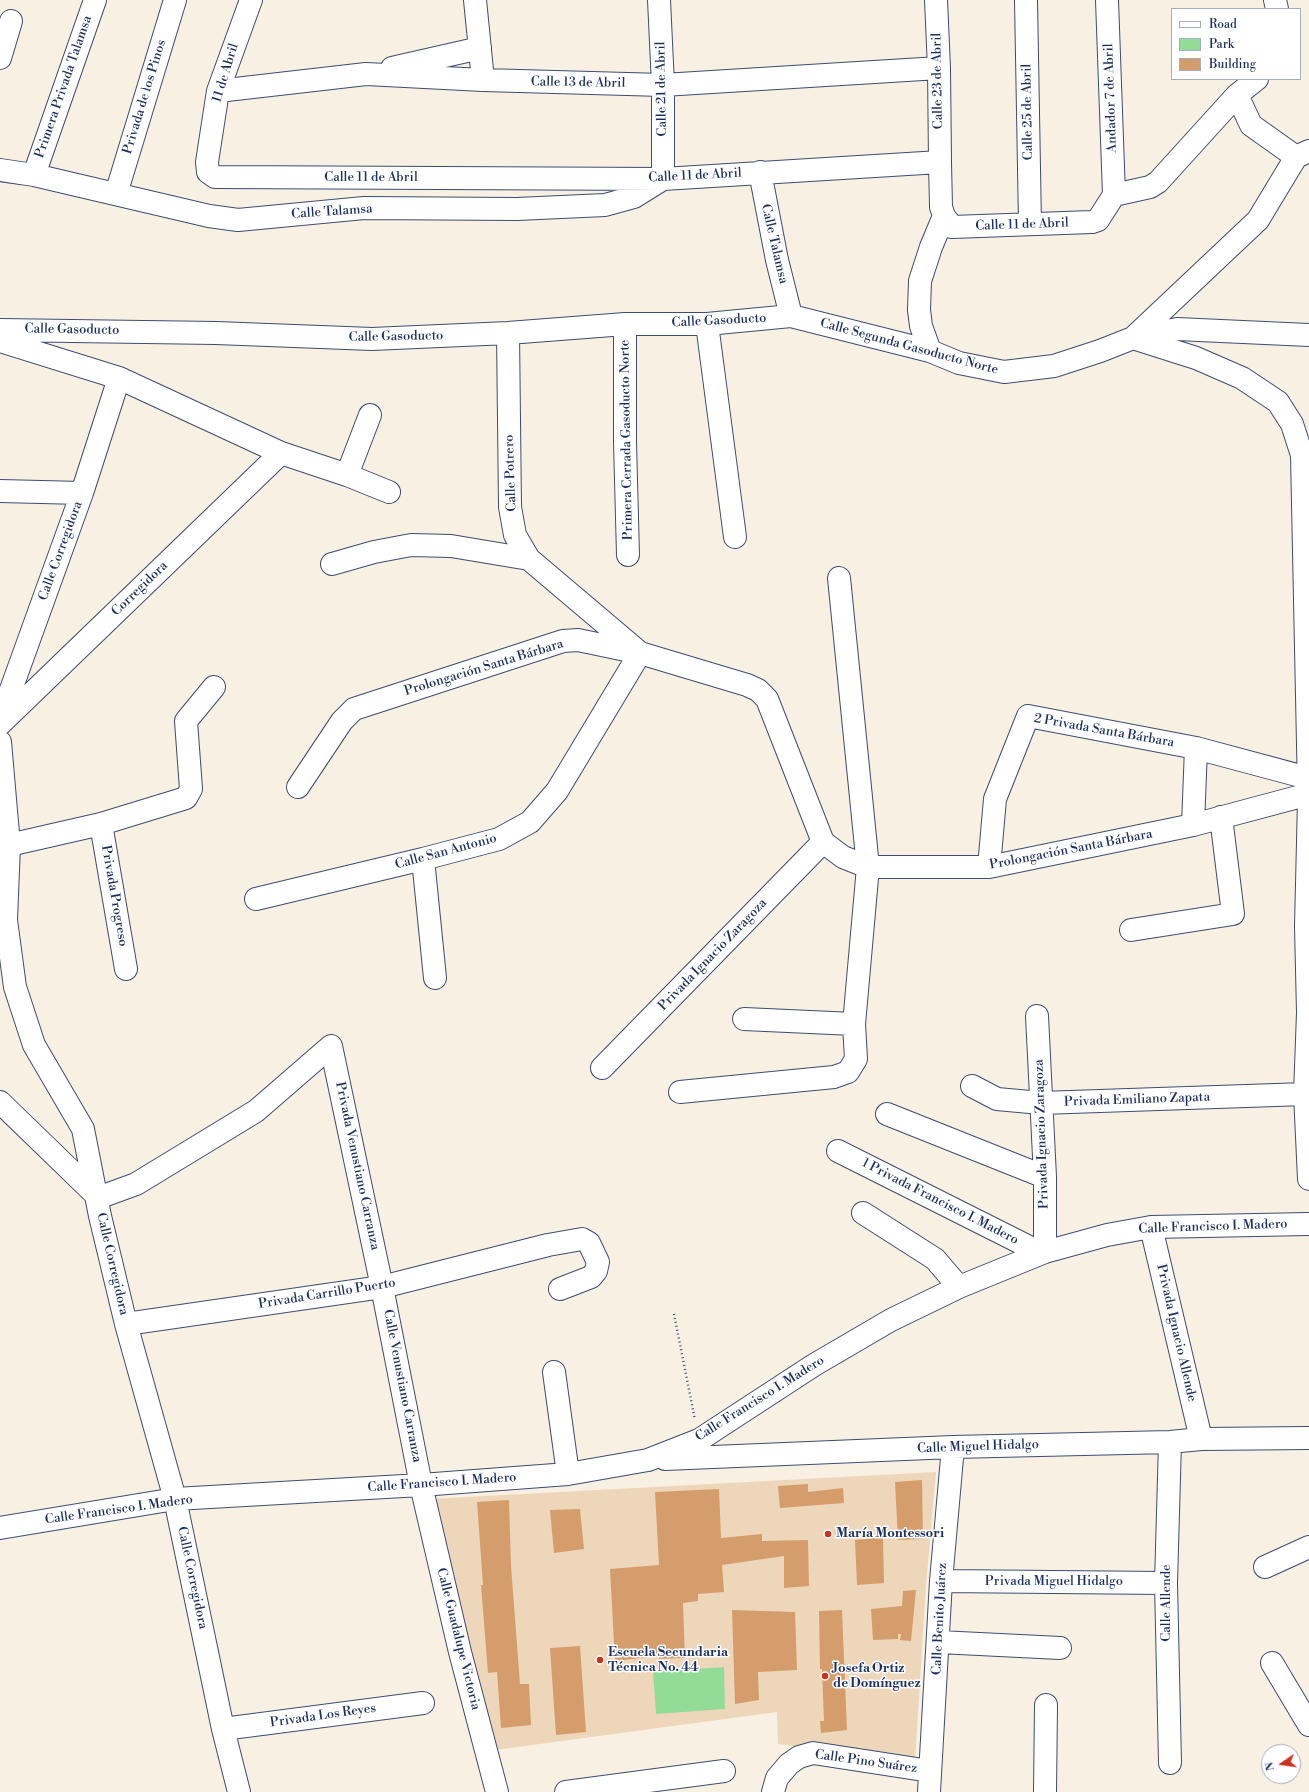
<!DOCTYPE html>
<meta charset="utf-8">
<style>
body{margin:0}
#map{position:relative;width:1309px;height:1792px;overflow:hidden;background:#f8f0e2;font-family:"Libre Bodoni",serif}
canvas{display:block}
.legend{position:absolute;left:1171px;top:8px;width:130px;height:72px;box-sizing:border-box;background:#fff;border:1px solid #a4acbf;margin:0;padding:5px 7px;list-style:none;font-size:12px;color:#1b2f5e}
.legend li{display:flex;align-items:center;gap:8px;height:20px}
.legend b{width:20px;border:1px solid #a4acbf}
.north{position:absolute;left:1261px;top:1744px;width:40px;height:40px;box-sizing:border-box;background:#fff;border:1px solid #a4acbf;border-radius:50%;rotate:257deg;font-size:11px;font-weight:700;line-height:16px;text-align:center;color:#1b2f5e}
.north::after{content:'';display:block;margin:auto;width:14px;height:18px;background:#c8321e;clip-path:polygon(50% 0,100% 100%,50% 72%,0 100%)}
</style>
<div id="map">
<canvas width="1309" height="1792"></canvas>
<ul class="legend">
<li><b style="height:5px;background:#fff"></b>Road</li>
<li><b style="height:11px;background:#93dc98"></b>Park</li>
<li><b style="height:11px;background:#d59d6b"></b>Building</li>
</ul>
<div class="north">N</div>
</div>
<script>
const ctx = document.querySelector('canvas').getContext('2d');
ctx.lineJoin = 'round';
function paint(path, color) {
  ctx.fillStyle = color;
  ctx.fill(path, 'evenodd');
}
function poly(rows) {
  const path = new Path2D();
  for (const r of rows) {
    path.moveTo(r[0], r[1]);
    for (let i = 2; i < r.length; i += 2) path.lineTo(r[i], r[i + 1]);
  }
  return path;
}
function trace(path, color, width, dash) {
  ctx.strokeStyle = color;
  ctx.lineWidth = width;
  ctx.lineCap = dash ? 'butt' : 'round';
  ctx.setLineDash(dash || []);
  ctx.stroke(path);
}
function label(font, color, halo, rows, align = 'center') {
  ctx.font = font + ' "Libre Bodoni",serif';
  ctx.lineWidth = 3;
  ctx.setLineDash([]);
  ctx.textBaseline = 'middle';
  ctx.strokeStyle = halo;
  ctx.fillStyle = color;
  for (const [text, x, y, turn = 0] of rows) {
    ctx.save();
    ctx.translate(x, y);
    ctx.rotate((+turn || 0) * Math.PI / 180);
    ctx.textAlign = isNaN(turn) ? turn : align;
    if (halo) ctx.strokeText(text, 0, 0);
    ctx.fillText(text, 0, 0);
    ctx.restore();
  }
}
const built = poly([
 [936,1472,926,1586,915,1761,778,1744,777,1712,495,1750,429,1499]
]);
const green = poly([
 [724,1667,725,1709,656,1714,653,1672]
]);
const building = poly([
 [922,1480,923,1539,898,1540,895,1482],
 [808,1484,808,1492,843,1488,844,1503,780,1508,778,1486],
 [719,1489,721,1538,762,1534,762,1541,808,1540,809,1586,784,1588,784,1556,722,1565,724,1592,698,1594,698,1601,683,1603,685,1658,659,1659,658,1656,615,1661,610,1569,659,1565,655,1492],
 [509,1500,511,1566,520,1684,529,1684,531,1725,501,1728,497,1672,488,1673,481,1585,483,1585,477,1502],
 [580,1509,584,1549,554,1553,550,1510],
 [883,1537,884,1583,857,1585,855,1540],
 [916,1590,911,1641,900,1640,901,1634,898,1634,898,1639,873,1640,871,1609,902,1606,903,1591],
 [732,1610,795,1612,797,1670,758,1672,759,1700,735,1704],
 [842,1610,847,1730,821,1733,820,1721,824,1721,822,1669,820,1669,819,1611],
 [580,1646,586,1732,556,1735,550,1648]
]);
const path = poly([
 [674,1314,695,1420]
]);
const minor = poly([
 [251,0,218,91,207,162,208,172,215,177,663,179,940,162,941,207,944,216,952,227,1092,222,1098,220,1114,195],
 [475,0,483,80],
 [659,0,663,85,663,179],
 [936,0,939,68,940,162],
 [1026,0,1030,224],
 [1107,0,1114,195],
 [1275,0,1277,9],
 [0,58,11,21],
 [392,68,480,48],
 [218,91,366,74,483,80,663,85,939,68],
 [1237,95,1251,125,1296,157],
 [0,170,34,175,209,216,238,220,364,208,517,209,605,205,634,197,663,179],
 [760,172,777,260,791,316],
 [34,175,95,0],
 [116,194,175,0],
 [1114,195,1150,187,1158,182,1237,95,1257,79],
 [625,324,625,442,628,555],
 [707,324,735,537],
 [0,330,216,333,372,339,508,333,625,324,707,324,791,316,930,351,959,363,1004,372,1054,366,1100,351,1133,338,1177,329,1309,335],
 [1134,337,1258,220,1296,157,1309,151],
 [1133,338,1196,358,1242,378,1278,402,1292,424,1302,455,1309,792],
 [0,341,119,378,281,453,347,475,389,492],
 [930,351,921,326,919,310,920,281,931,247,944,216],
 [347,475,370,415],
 [0,491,82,493],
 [332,564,374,552,411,545,451,546,529,559],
 [0,720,82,493,119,378],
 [0,724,281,453],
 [0,742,9,845,6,920,15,987,34,1045,83,1129,100,1216,126,1324,175,1499,223,1729,239,1792],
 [298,787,342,721,354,709,563,641,578,640,640,653,747,685,758,690,767,699,823,842,843,857,868,867,989,867,1193,825,1309,794],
 [1309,800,1306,926,1308,1013,1305,1094,1309,1179],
 [101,824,126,969],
 [1193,825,1196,748],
 [9,845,101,824,186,798,191,789,186,721,214,687],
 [423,859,435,978],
 [989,867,995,799,1028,716,1196,748,1308,778],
 [256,899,423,859,499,839,530,822,557,791,640,653,529,559,515,535,510,507,508,333],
 [1131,930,1233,914,1221,817],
 [1037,1016,1045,1177,1045,1252],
 [744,1019,854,1024],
 [602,1068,823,842],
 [972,1086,997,1099,1041,1103,1305,1094],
 [680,1092,834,1077,848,1072,856,1059,854,1024,868,867,839,578],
 [0,1102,96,1195,106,1195,136,1184,256,1111,331,1046,382,1287,421,1485,460,1652,497,1792],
 [887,1114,1045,1177],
 [838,1151,1041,1253],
 [863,1213,935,1259,959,1287],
 [1151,1227,1201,1439],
 [126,1324,382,1287,548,1245,582,1239,589,1243,598,1262,596,1271,591,1277,560,1289],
 [554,1372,568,1474],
 [1170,1442,1166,1583,1170,1763],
 [665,1459,953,1447,1170,1442,1201,1439,1309,1438],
 [0,1528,175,1499,421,1485,568,1474,648,1460,699,1440,814,1365,891,1320,959,1287,1045,1252,1107,1235,1151,1227,1309,1224],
 [1265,1567,1309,1547],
 [941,1581,1166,1583],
 [939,1642,1060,1648],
 [1272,1663,1309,1725],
 [223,1729,423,1703],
 [566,1792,724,1771],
 [773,1792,777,1778,789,1764,799,1757,813,1753,930,1771],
 [929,1792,941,1581,953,1447],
 [1045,1792,1046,1705]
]);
const markers = [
 [828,1534,4,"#c8321e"],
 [600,1660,4,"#c8321e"],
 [825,1676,4,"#c8321e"]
];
const streetNames = [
 ["11 de Abril",226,73,-73],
 ["Calle 23 de Abril",938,81,-91],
 ["Calle 13 de Abril",578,83,1],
 ["Primera Privada Talamsa",64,87,-71],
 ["Calle 21 de Abril",662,89,-91],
 ["Privada de los Pinos",145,97,-73],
 ["Andador 7 de Abril",1111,98,-92],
 ["Calle 25 de Abril",1028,112,-91],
 ["Calle 11 de Abril",695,176,-3],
 ["Calle 11 de Abril",371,178],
 ["Calle Talamsa",332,212,-4],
 ["Calle 11 de Abril",1022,225,-2],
 ["Calle Talamsa",774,244,77],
 ["Calle Gasoducto",719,321,-3],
 ["Calle Gasoducto",72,330,1],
 ["Calle Gasoducto",396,337,-1],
 ["Calle Segunda Gasoducto Norte",909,347,15],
 ["Primera Cerrada Gasoducto Norte",627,440,-91],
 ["Calle Potrero",511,473,-92],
 ["Calle Corregidora",61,551,-70],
 ["Corregidora",140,589,-44],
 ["Prolongación Santa Bárbara",484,668,-17],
 ["2 Privada Santa Bárbara",1104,731,10],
 ["Prolongación Santa Bárbara",1071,850,-11],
 ["Calle San Antonio",446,852,-15],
 ["Privada Progreso",114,896,80],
 ["Privada Ignacio Zaragoza",713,955,-46],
 ["Privada Emiliano Zapata",1137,1100,-2],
 ["Privada Ignacio Zaragoza",1042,1134,-92],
 ["Privada Venustiano Carranza",357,1166,78],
 ["1 Privada Francisco I. Madero",940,1202,27],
 ["Calle Francisco I. Madero",1213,1227,-2],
 ["Calle Corregidora",112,1264,77],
 ["Privada Carrillo Puerto",327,1294,-9],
 ["Privada Ignacio Allende",1176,1333,77],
 ["Calle Venustiano Carranza",402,1386,79],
 ["Calle Francisco I. Madero",760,1399,-32],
 ["Calle Miguel Hidalgo",978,1447,-2],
 ["Calle Francisco I. Madero",442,1483,-4],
 ["Calle Francisco I. Madero",119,1510,-8],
 ["Calle Corregidora",192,1578,78],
 ["Privada Miguel Hidalgo",1054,1582],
 ["Calle Allende",1167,1603,-90],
 ["Calle Benito Juárez",940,1619,-87],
 ["Calle Guadalupe Victoria",458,1639,76],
 ["Privada Los Reyes",323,1716,-8],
 ["Calle Pino Suárez",866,1762,8]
];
const poiNames = [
 ["María Montessori",836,1534],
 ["Escuela Secundaria",608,1653],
 ["Técnica No. 44",608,1668],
 ["Josefa Ortiz",833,1669],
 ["de Domínguez",833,1684]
];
paint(built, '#eed6bb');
paint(green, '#93dc98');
paint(building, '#d59d6b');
trace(minor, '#3c4c72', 24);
trace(path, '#3c4c72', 2.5, [1, 3]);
trace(minor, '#fff', 22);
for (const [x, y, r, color] of markers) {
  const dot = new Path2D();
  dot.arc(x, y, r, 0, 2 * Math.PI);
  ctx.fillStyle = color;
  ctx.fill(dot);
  trace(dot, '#fff', 1.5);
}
label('13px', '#1b2f5e', '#fff', streetNames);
label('bold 13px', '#1b2f5e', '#fff', poiNames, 'left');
</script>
